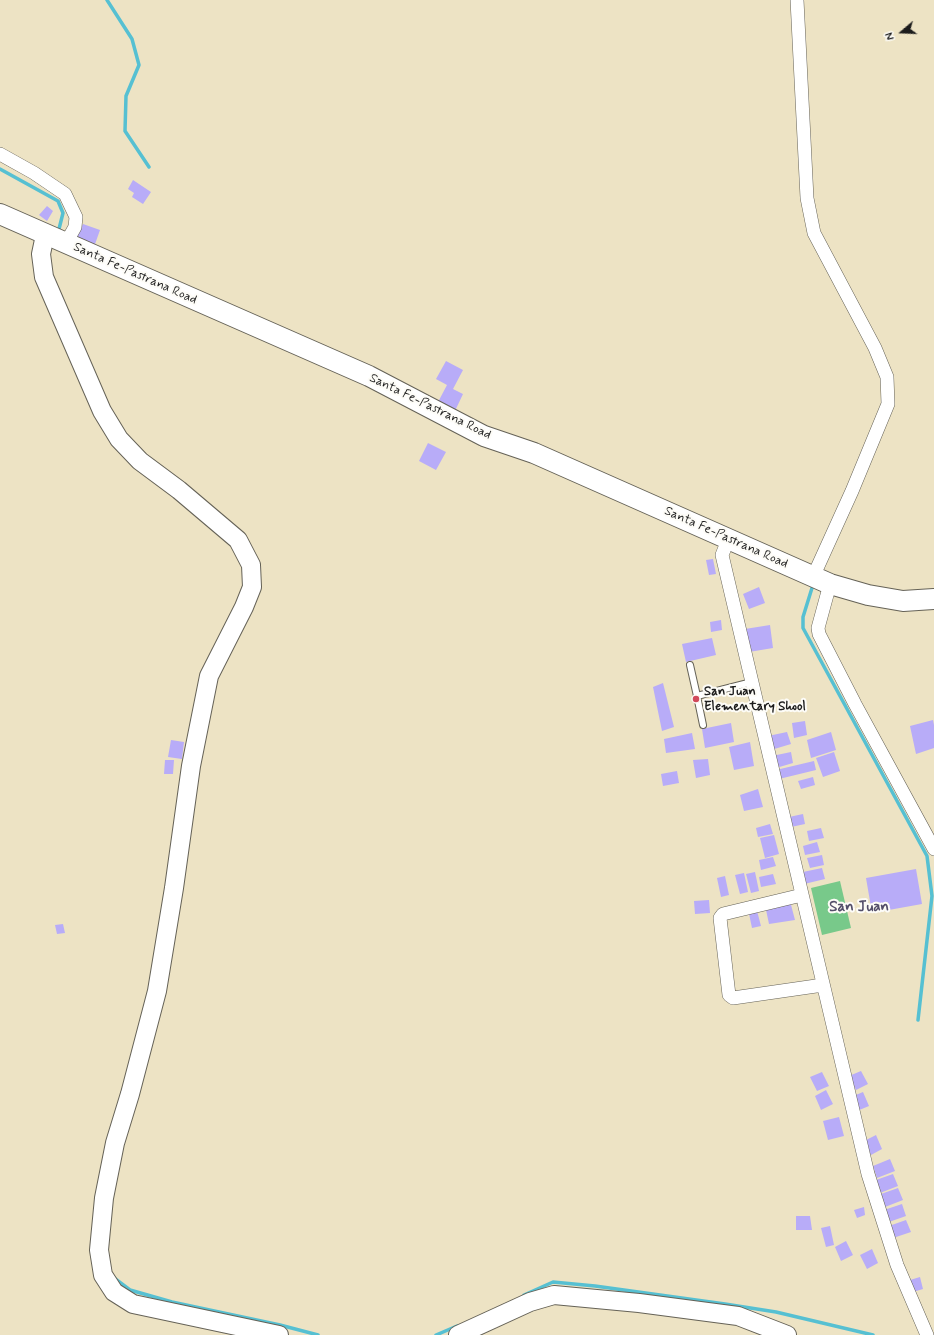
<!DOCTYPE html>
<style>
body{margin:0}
#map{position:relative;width:934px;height:1335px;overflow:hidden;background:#ede3c4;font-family:Mynerve,sans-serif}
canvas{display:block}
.north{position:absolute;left:882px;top:12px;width:40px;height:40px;-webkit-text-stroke:3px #fdfcf7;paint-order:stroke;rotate:251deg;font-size:11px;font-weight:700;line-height:16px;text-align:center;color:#1c1c1c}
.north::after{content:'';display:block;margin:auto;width:14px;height:18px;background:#1c1c1c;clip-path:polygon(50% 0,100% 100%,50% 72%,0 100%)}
</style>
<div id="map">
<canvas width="934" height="1335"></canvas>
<div class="north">N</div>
</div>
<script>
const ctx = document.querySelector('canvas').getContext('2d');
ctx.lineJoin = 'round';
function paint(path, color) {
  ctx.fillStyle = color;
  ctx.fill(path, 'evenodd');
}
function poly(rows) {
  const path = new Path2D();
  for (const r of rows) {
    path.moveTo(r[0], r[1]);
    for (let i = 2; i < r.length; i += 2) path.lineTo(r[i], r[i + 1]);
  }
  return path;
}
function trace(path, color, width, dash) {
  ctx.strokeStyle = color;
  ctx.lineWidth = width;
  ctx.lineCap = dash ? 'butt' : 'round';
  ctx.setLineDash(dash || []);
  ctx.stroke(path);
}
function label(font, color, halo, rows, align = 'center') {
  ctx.font = font + ' Mynerve,sans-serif';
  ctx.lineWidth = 4;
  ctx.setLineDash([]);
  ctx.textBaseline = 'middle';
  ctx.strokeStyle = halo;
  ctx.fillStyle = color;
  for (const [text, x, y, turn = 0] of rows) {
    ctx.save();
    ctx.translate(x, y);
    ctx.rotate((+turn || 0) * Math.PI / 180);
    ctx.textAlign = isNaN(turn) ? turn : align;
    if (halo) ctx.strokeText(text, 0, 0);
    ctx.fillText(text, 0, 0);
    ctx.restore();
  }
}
const green = poly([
 [840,881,851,928,822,935,811,888]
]);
const stream = poly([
 [107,0,132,39,139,65,126,96,125,131,149,167],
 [0,169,58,201,63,213,58,233],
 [812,588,803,617,803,628,927,856,932,896,918,1020],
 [114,1278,130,1290,172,1302,280,1325,318,1335],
 [524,1295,553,1282,595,1286,725,1304,776,1312,873,1335],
 [436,1335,457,1326]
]);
const building = poly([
 [133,180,151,192,143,204,132,197,134,193,128,189],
 [47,206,53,211,47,221,39,215],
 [83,224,100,230,94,247,76,239],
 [446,361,463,370,453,389,463,394,454,413,437,404,447,385,436,379],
 [428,443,446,452,436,470,419,461],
 [713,559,716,574,709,575,706,560],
 [759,587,765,603,749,609,743,594],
 [721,620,722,630,711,632,710,622],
 [770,625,773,648,749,652,745,629],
 [712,638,716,655,686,662,682,644],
 [663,683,674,727,662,731,653,687],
 [933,720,934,725,934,748,916,754,910,726],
 [805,721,807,735,794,738,792,723],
 [731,723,734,742,705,748,702,729],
 [787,732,791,744,771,750,768,736],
 [831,732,836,750,811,758,807,740],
 [692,733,695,749,666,753,664,739],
 [171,740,184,742,182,759,168,757],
 [750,742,754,766,734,770,729,747],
 [791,752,793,763,776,768,772,756],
 [834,752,840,771,823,777,816,758],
 [708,759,710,775,696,778,693,760],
 [165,760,174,760,173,774,164,774],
 [814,761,816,770,779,779,776,770],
 [677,771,679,783,663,786,661,774],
 [813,777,815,785,801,789,798,781],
 [758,789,763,807,744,811,740,795],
 [803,814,805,824,791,827,789,817],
 [770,824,773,834,758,837,756,828],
 [821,828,824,838,809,841,807,831],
 [774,835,779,854,765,858,760,838],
 [817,842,820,852,805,855,803,846],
 [822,855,824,865,810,868,807,858],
 [773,857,776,866,761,870,759,860],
 [822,868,825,879,800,885,798,873],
 [916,869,922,904,872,913,866,878],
 [755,872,759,891,751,893,746,874],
 [744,873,748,892,740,894,735,875],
 [773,874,776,884,761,887,759,877],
 [725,876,729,895,721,897,717,878],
 [709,900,710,913,695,914,694,901],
 [790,901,795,920,769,924,765,905],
 [756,907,761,926,752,928,748,909],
 [63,924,65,933,57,934,55,925],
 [861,1071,868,1084,856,1090,849,1076],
 [822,1072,829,1086,817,1091,810,1077],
 [826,1090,833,1104,821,1110,815,1096],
 [863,1092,869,1106,857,1111,851,1097],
 [839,1117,844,1136,828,1140,823,1121],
 [876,1135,882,1149,871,1155,864,1141],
 [890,1159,895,1171,877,1178,873,1166],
 [893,1174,898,1186,880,1193,876,1180],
 [898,1188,903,1200,885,1207,881,1194],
 [902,1204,906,1216,889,1222,884,1210],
 [864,1207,865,1215,857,1218,854,1210],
 [796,1216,810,1216,812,1230,796,1230],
 [906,1220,911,1232,893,1238,889,1226],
 [830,1226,834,1245,826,1247,821,1228],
 [846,1241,853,1255,841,1261,835,1247],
 [872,1249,878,1263,867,1269,860,1255],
 [920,1277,923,1289,913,1292,910,1280]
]);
const lane = poly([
 [690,665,697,696,752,682],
 [697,696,703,725]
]);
const street = poly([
 [797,0,807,198,814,233,875,348,887,377,888,404,852,491,813,577],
 [0,154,34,173,65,194,76,217,75,227,66,243],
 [728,540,722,555,868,1174,897,1265,927,1335],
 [830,584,818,628,819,634,855,704,934,849],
 [802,895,723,914,720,918,729,995,733,998,823,985]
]);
const secondary = poly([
 [45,235,41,254,44,277,102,411,119,439,140,461,179,490,238,540,251,565,252,587,244,607,209,676,191,766,174,888,157,991,130,1094,115,1143,104,1198,99,1250,103,1275,114,1292,133,1304,279,1335],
 [458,1335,530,1302,554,1295,639,1303,738,1316,787,1335]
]);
const primary = poly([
 [0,214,369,376,484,436,534,453,830,584,868,595,903,601,934,599]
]);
const markers = [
 [696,699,4,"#d1495b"]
];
const streetNames = [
 ["Santa Fe-Pastrana Road",135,274,24],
 ["Santa Fe-Pastrana Road",430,407,26],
 ["Santa Fe-Pastrana Road",726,538,24]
];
const poiNames = [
 ["San Juan",704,692],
 ["Elementary Shool",704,707]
];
const quarterNames = [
 ["San Juan",859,908]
];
paint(green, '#78c98a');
trace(stream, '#56c0d2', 3.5);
paint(building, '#b8acf8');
trace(lane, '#656257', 8);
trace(street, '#656257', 14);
trace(secondary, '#656257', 20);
trace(primary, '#656257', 22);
trace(lane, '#fff', 6);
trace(street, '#fff', 13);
trace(secondary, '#fff', 18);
trace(primary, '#fff', 20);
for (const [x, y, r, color] of markers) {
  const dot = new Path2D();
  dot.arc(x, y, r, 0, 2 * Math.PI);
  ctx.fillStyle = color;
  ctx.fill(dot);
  trace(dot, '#fdfcf7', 1.5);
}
label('13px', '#1c1c1c', '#fdfcf7', streetNames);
label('bold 13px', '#1c1c1c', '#fdfcf7', poiNames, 'left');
label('bold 15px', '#534e69', '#fdfcf7', quarterNames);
</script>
